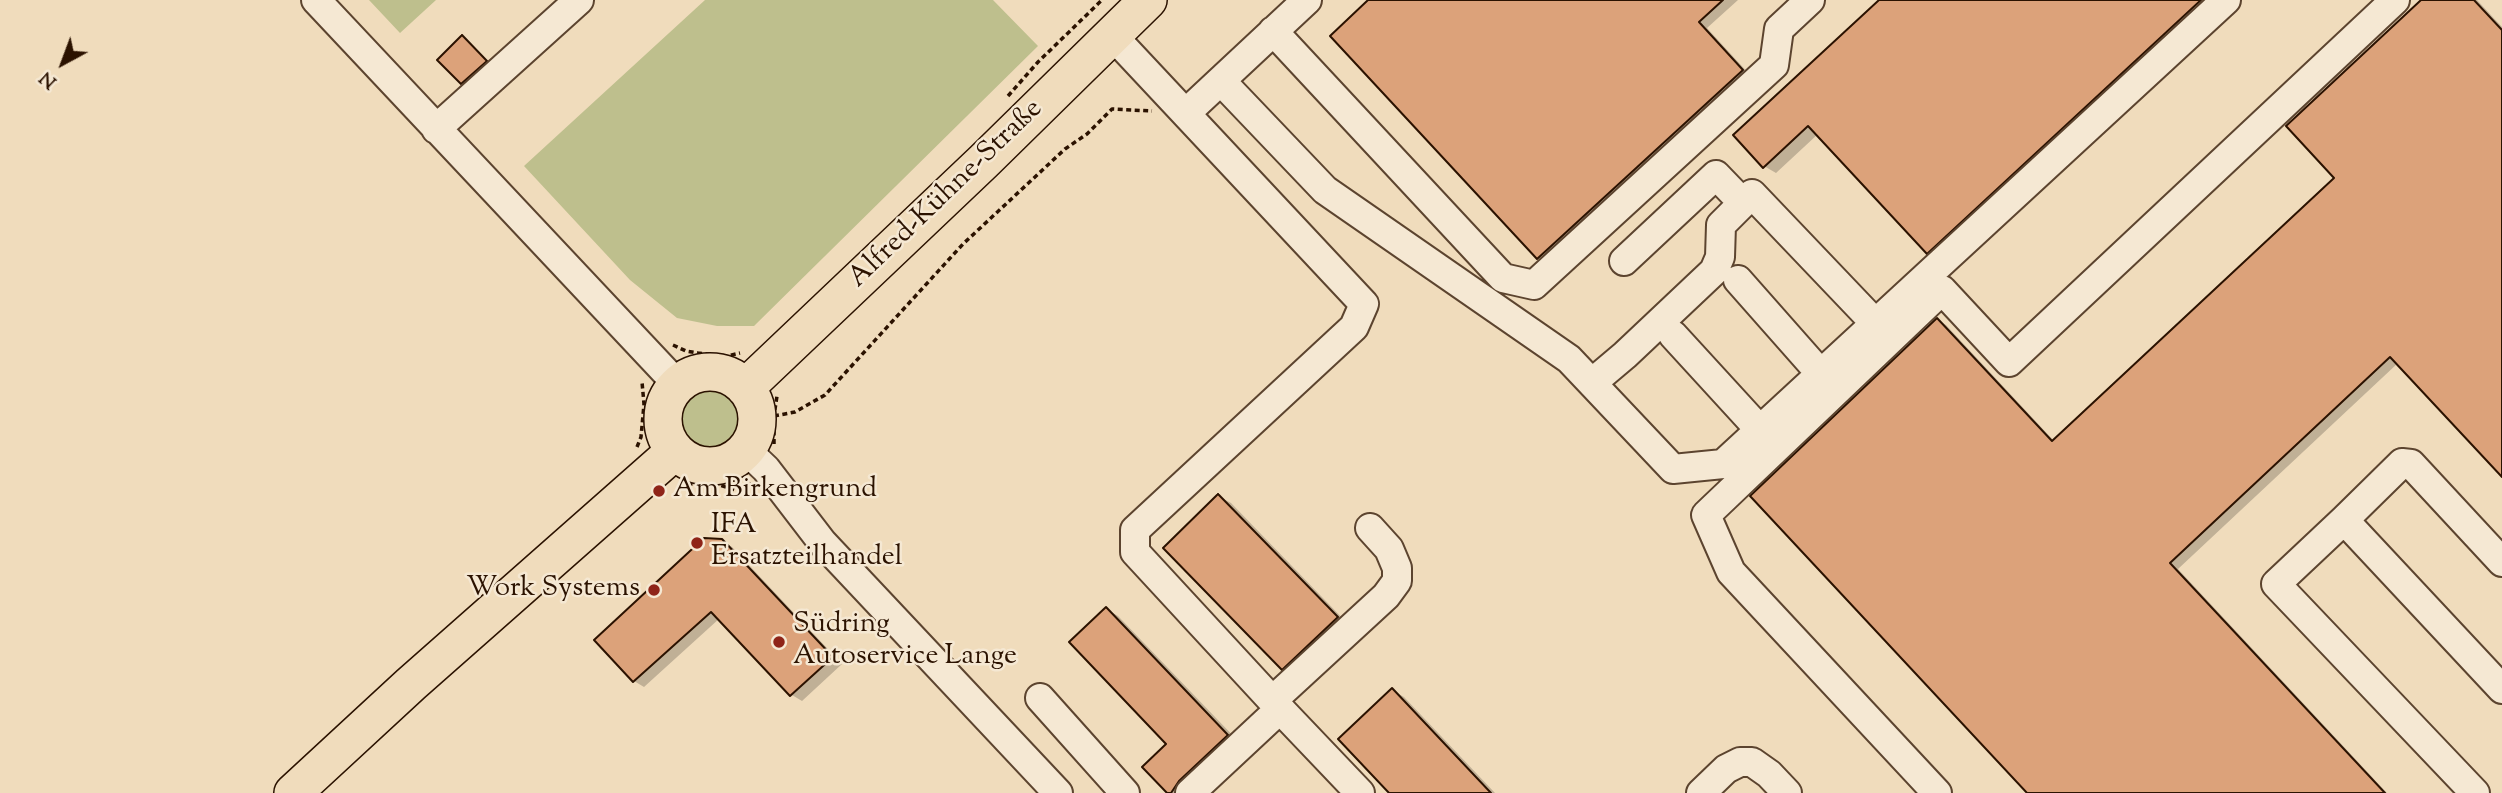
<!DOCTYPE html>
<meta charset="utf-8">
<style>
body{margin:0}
#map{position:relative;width:2502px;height:793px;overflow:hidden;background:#f0dcbc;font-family:"Sorts Mill Goudy",serif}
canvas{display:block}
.north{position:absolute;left:28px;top:28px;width:70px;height:70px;-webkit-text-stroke:5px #f5e8d3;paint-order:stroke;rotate:221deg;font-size:19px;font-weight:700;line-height:28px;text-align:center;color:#2b1200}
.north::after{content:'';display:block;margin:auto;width:24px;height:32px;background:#2b1200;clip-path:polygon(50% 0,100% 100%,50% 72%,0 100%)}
</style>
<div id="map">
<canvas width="2502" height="793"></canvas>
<div class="north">N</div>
</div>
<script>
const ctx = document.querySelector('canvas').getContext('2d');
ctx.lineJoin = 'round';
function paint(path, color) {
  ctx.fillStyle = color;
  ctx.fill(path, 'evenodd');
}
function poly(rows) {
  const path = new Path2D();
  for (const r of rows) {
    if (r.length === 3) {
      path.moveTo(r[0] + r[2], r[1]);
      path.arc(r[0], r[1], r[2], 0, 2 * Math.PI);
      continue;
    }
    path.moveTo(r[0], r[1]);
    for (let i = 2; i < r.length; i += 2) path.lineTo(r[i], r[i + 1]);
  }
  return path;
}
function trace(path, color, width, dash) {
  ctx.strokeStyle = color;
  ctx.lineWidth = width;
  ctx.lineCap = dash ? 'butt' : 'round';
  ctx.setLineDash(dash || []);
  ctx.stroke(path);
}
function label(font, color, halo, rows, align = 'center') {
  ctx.font = font + ' "Sorts Mill Goudy",serif';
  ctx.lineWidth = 5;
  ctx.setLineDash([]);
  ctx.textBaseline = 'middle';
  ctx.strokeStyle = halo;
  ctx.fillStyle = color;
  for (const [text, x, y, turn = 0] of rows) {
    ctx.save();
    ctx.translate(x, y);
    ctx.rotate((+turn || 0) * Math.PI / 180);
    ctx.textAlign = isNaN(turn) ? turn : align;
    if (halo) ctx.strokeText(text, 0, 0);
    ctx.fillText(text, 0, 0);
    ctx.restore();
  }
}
const green = poly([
 [369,0,436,0,400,33],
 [705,0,993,0,1038,46,754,326,717,326,677,318,630,280,524,166],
 [709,420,37]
]);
const shadow = poly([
 [1371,0,1738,0,1707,28,1751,76,1548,263,1538,258,1332,36],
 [1881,0,2221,0,1940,259,1928,252,1818,134,1776,173,1764,166],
 [2423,0,2477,0,2502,27,2502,475,2398,363,2178,569,2387,793,2030,793,1937,320,1946,325,2055,442,2337,178],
 [462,37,492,65,468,86,462,83],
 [1218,496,1231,503,1349,625,1295,675,1283,668],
 [721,540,732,547,842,664,802,701,792,695,720,618,644,687,634,681],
 [1106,609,1118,616,1239,742,1187,793,1169,793,1169,744],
 [1392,690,1404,697,1495,793,1391,793]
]);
const building = poly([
 [1368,0,1723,0,1699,22,1743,70,1537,259,1330,36,1368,0],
 [1879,0,2201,0,1927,254,1808,126,1763,168,1733,135,1879,0],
 [2421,0,2474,0,2502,30,2502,477,2390,357,2170,563,2385,793,2027,793,1750,496,1937,318,2052,441,2334,178,2286,126,2421,0],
 [462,35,487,61,461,84,437,60,462,35],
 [1218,494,1338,617,1282,670,1163,548,1218,494],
 [704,538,722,539,833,657,790,696,711,612,633,682,594,640,704,538],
 [1106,607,1228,735,1179,781,1171,793,1167,793,1142,767,1166,744,1069,642,1106,607],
 [1392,688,1491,793,1389,793,1338,739,1392,688]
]);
const path = poly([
 [1008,96,1038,62,1102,0],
 [673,345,686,351,698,353,727,356,740,353],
 [774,416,795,412,825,395,963,244,1065,149,1087,134,1112,109,1152,111],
 [774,444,774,416,777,396],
 [637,447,641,437,644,404,642,382],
 [679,484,716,484,742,492,751,483]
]);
const minor = poly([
 [316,0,678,385],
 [1273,31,1503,278,1534,285,1774,65,1779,29,1810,0],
 [1112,35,1364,304,1354,327,1135,530,1135,552,1280,709,1190,793],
 [1221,81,1325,190,1569,359,1673,469,1723,464,2226,0],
 [1186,113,1307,0],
 [436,129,579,0],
 [1624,261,1716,175,1743,203],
 [1738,280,1821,374],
 [1673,335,1760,430],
 [1593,382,1625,355,1714,271,1720,257,1721,225,1752,194,1876,324],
 [746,450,766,469,822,542,1058,793],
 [2344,520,2402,463,2411,464,2502,562],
 [1040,698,1125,793],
 [1273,700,1386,596,1397,581,1397,568,1389,549,1370,528],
 [1280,709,1360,793],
 [1701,793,1726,769,1740,762,1752,762,1769,774,1787,793],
 [1937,793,1731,572,1706,515,1942,290,2009,362,2395,0],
 [2475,793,2276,584,2344,520,2502,689]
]);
const major = poly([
 [710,419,47],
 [745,388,984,161,1148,0],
 [293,793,411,684,675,451]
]);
const markers = [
 [659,491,7,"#8f2418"],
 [697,543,7,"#8f2418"],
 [654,590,7,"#8f2418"],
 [779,642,7,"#8f2418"]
];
const streetNames = [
 ["Alfred-Kühne-Straße",947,195,-44]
];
const poiNames = [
 ["Am Birkengrund",673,491],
 ["IFA",711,527],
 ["Ersatzteilhandel",711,559],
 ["Work Systems",640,590,"right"],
 ["Südring",793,626],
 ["Autoservice Lange",793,658]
];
paint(green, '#bebf8d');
paint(shadow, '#0003');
paint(building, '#dca27a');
trace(building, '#2b1200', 2);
trace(minor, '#5c442f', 32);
trace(major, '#2b1200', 40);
trace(path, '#2b1200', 3.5, [5, 3.5]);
trace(minor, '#f5e8d3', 28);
trace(major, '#f0dcbc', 37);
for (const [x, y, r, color] of markers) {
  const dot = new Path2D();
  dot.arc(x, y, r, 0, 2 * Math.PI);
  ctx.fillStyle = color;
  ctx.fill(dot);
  trace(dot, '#f5e8d3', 2.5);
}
label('28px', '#2b1200', '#f5e8d3', streetNames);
label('28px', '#2b1200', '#f5e8d3', poiNames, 'left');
</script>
